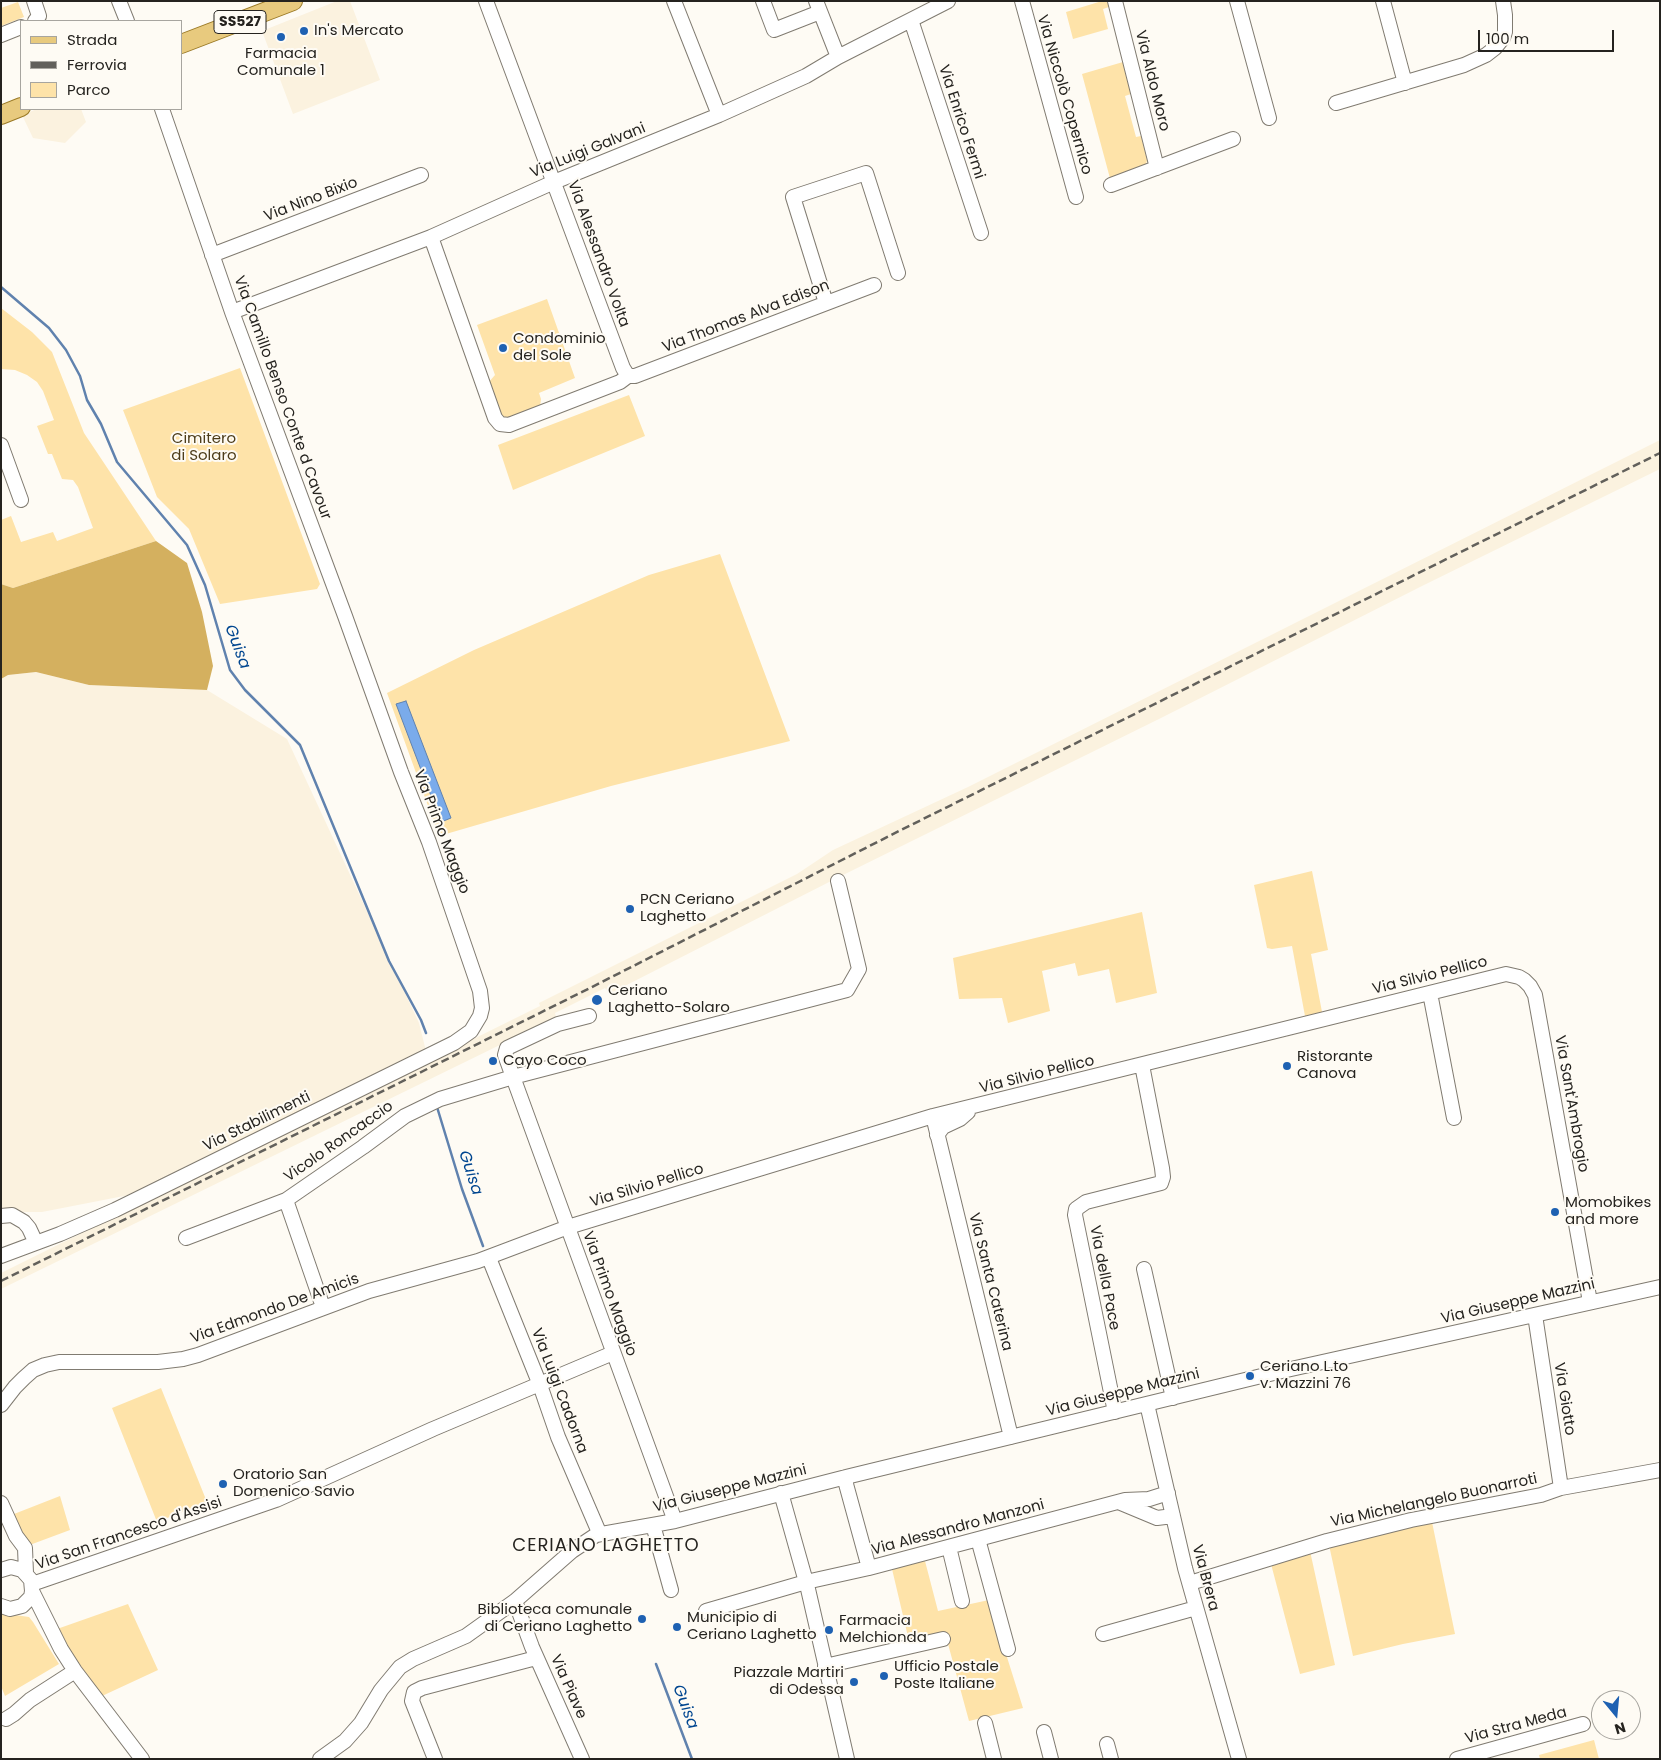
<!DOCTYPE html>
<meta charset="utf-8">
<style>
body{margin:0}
#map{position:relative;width:1661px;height:1760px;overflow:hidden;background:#fefbf4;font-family:Poppins,sans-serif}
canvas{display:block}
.frame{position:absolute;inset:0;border:2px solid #25231f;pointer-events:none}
.legend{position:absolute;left:20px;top:20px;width:162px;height:90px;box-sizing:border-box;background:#fefbf4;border:1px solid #a7a59f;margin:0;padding:6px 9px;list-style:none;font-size:15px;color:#25231f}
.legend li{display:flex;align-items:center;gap:10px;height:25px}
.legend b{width:25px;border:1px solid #a7a59f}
.north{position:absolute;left:1591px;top:1690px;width:50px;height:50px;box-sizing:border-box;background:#fefbf4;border:1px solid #a7a59f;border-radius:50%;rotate:163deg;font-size:14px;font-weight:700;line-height:20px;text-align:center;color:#25231f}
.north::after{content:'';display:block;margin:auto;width:18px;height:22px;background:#1e61b2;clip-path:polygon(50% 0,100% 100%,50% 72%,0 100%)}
.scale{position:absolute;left:1478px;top:30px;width:136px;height:22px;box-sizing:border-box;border:2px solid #25231f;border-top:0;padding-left:6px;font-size:15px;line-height:18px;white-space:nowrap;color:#25231f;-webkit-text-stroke:4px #fefbf4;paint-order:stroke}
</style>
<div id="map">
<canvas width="1661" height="1760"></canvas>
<div class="frame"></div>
<ul class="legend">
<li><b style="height:6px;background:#e8ca7e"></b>Strada</li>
<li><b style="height:6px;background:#62605b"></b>Ferrovia</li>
<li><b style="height:14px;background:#fee3a9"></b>Parco</li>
</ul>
<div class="north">N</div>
<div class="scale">100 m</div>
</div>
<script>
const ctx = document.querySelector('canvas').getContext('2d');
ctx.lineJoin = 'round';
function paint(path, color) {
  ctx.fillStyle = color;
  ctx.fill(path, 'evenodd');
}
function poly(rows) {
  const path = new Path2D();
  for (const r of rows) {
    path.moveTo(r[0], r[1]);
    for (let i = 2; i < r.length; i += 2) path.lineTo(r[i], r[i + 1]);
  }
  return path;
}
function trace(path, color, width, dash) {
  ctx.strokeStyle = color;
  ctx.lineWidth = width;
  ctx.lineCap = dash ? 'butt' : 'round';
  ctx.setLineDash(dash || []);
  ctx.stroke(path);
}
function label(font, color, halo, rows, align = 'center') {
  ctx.font = font + ' Poppins,sans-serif';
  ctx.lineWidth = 4;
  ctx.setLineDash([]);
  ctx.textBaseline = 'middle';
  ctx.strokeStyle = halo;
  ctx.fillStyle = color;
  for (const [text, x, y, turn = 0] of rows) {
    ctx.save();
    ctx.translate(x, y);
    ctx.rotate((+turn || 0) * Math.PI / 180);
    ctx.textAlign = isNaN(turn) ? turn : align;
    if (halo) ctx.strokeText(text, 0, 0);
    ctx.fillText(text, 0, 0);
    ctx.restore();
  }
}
const built = poly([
 [337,1,350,1,380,80,293,114,262,31],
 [37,109,81,109,86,122,65,143,33,138,22,115],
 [1660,440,1660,469,1422,586,1161,718,839,877,609,994,605,988,555,1013,556,1017,506,1041,506,1042,1,1289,1,1273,540,1006,539,1003,797,874,833,850,968,787],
 [36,672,89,685,207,690,287,739,419,1023,426,1051,129,1195,42,1212,1,1212,1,679,8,675]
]);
const green = poly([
 [1102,1,1107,1,1109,7,1103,9,1108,29,1073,39,1066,12],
 [18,2,24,17,1,26,1,8],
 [1123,62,1131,94,1125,96,1136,137,1141,136,1147,160,1145,169,1111,182,1082,74],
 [547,299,575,378,539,393,541,399,540,407,507,420,501,417,488,383,495,375,477,325],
 [1,308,32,332,52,352,84,433,156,541,13,588,1,584,1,520,11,516,21,542,53,532,57,541,93,528,78,487,73,480,62,479,52,454,48,454,37,426,54,420,43,391,37,382,27,375,15,370,1,369],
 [240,368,320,584,317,589,220,604,189,529,157,497,123,410],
 [629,395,645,436,513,490,498,445],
 [720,554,790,741,611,786,439,836,387,693,474,650,649,575],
 [1312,871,1328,950,1311,954,1322,1012,1305,1016,1292,946,1272,949,1267,948,1254,885],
 [1142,912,1157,993,1116,1003,1109,969,1078,976,1075,963,1042,971,1050,1011,1008,1023,1002,998,959,999,953,958],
 [161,1388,207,1502,157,1522,112,1408],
 [60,1496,70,1530,27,1546,14,1514],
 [1432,1522,1455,1634,1403,1644,1353,1656,1329,1545],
 [1310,1551,1335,1665,1300,1674,1271,1564],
 [925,1561,938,1611,989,1600,1023,1708,969,1721,945,1633,909,1641,892,1569],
 [128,1604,158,1670,102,1696,84,1675,57,1629],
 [1,1613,29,1617,33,1622,59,1664,5,1696,1,1686],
 [1594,1740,1599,1759,1540,1759,1539,1755]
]);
const forest = poly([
 [156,541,187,563,202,612,213,666,207,690,89,685,36,672,8,675,1,679,1,584,13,588]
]);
const water = poly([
 [406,701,451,818,441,822,396,704,406,701]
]);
const stream = poly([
 [1,287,49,328,66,350,80,376,87,400,101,424,117,462,187,545,205,585,230,670,245,690,300,745,389,961,421,1020,426,1033],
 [437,1107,462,1189,483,1246],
 [656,1664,692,1759]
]);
const minor = poly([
 [34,1,39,16,35,21],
 [119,1,127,21],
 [486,1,623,368,628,376],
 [674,1,719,115],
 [763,1,774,30,820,12],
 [816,1,838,57],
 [1022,1,1076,197],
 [1115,1,1157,168],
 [1237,1,1269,118],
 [1383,1,1405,83],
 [911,20,981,233],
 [1,35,21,27],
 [1336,103,1464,65,1486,55,1495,48,1503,38,1505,32,1505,15,1503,1],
 [1111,185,1233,139],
 [431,237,495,418,500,424,509,425,514,423,620,382,628,376],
 [212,255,421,175],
 [826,303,793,197,866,173,898,273],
 [232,312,431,237,554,182,719,115,806,76,838,57,948,1],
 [628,376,635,376,874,285],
 [1,445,21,500],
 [1430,993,1454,1118],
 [589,1016,558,1024,507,1048,505,1055,675,1521],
 [933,1116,1011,1437],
 [937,1135,943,1127,960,1119,968,1112],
 [286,1200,323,1307],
 [1,1216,12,1215,24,1222,29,1228,36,1243],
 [186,1238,286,1200,363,1147,405,1116,440,1099,513,1077,847,990,859,969,838,881],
 [1,1256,60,1234,115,1210,454,1043,471,1031,480,1016,482,1008,480,991,429,842,401,772,345,616,232,312,162,109],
 [489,1258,540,1385,558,1437,598,1530,596,1535],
 [1144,1269,1173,1398],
 [1535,1315,1561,1488],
 [1147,1404,1185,1568,1239,1759],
 [1,1405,15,1387,24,1378,33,1370,45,1365,59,1362,158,1362,183,1359,198,1355,369,1291,478,1261,568,1227,933,1116,1506,974,1519,977,1524,980,1530,986,1535,995,1590,1302],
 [1115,1412,1075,1215,1076,1209,1086,1202,1161,1183,1163,1177,1162,1168,1142,1065],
 [846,1477,846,1484,869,1568],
 [781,1493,808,1589,847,1759],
 [1,1503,16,1536,25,1548,26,1573],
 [1121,1503,1157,1518,1173,1516],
 [653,1525,671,1590],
 [978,1539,1008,1649],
 [949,1547,962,1601],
 [1,1570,11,1567,22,1570,31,1580,32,1591,31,1597,22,1606,10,1609,1,1606],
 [1190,1583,1327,1541,1411,1520,1541,1495,1561,1488,1660,1470],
 [32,1584,276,1500,433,1429,613,1353],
 [32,1591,61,1649,75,1671,142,1759],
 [515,1601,532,1647,582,1759],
 [706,1611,806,1582,869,1568,1125,1500,1149,1499,1168,1493],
 [1103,1634,1196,1608],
 [825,1666,943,1639],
 [6,1719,14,1714,30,1700,75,1671],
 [985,1723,994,1759],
 [1044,1732,1051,1759],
 [1107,1744,1111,1759],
 [320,1759,345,1741,361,1723,381,1690,400,1667,413,1659,466,1636,515,1601,572,1551,596,1535,675,1521,846,1477,1282,1371,1660,1287],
 [435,1759,412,1701,414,1692,422,1688,536,1658],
 [1457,1759,1583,1724]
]);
const major = poly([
 [181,44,293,1],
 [1,115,21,107]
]);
const rail = poly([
 [1,1281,590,988,899,831,1660,453]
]);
const markers = [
 [304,31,5,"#1e61b2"],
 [281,37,5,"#1e61b2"],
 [503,348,5,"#1e61b2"],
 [630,909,5,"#1e61b2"],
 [597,1000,6,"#1e61b2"],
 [493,1061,5,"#1e61b2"],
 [1287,1066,5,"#1e61b2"],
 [1555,1212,5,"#1e61b2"],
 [1250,1376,5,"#1e61b2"],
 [223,1484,5,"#1e61b2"],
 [642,1619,5,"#1e61b2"],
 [677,1627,5,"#1e61b2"],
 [829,1630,5,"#1e61b2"],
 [884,1676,5,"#1e61b2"],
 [854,1682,5,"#1e61b2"]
];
const shields = [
 [240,22,52]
];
const shieldNames = [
 ["SS527",240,22]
];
const poiNames = [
 ["In's Mercato",314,31],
 ["Farmacia",281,54,"center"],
 ["Comunale 1",281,71,"center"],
 ["Condominio",513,339],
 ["del Sole",513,356],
 ["PCN Ceriano",640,900],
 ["Laghetto",640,917],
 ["Ceriano",608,991],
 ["Laghetto-Solaro",608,1008],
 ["Ristorante",1297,1057],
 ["Canova",1297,1074],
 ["Cayo Coco",503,1061],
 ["Momobikes",1565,1203],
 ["and more",1565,1220],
 ["Ceriano L.to",1260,1367],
 ["v. Mazzini 76",1260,1384],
 ["Oratorio San",233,1475],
 ["Domenico Savio",233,1492],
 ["Biblioteca comunale",632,1610,"right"],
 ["di Ceriano Laghetto",632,1627,"right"],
 ["Municipio di",687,1618],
 ["Ceriano Laghetto",687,1635],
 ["Farmacia",839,1621],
 ["Melchionda",839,1638],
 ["Ufficio Postale",894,1667],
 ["Poste Italiane",894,1684],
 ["Piazzale Martiri",844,1673,"right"],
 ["di Odessa",844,1690,"right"]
];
const streetNames = [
 ["Via Aldo Moro",1152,81,76],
 ["Via Niccolò Copernico",1064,95,74],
 ["Via Enrico Fermi",961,122,72],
 ["Via Luigi Galvani",588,151,-22],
 ["Via Nino Bixio",311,200,-21],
 ["Via Alessandro Volta",598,254,70],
 ["Via Thomas Alva Edison",746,317,-21],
 ["Via Camillo Benso Conte d Cavour",282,398,70],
 ["Via Primo Maggio",441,832,69],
 ["Via Silvio Pellico",1430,976,-14],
 ["Via Silvio Pellico",1037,1075,-14],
 ["Via Sant'Ambrogio",1571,1104,80],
 ["Via Stabilimenti",257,1122,-26],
 ["Vicolo Roncaccio",339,1142,-35],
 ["Via Silvio Pellico",647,1186,-17],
 ["Via della Pace",1104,1278,79],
 ["Via Santa Caterina",990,1282,76],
 ["Via Primo Maggio",609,1294,70],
 ["Via Giuseppe Mazzini",1518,1302,-13],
 ["Via Edmondo De Amicis",275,1309,-20],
 ["Via Luigi Cadorna",559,1391,69],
 ["Via Giuseppe Mazzini",1123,1393,-14],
 ["Via Giotto",1564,1399,81],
 ["Via Giuseppe Mazzini",730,1489,-14],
 ["Via Michelangelo Buonarroti",1434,1501,-12],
 ["Via Alessandro Manzoni",958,1528,-15],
 ["Via San Francesco d'Assisi",129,1534,-19],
 ["Via Brera",1205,1578,75],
 ["Via Piave",568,1687,66],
 ["Via Stra Meda",1516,1726,-15]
];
const parkNames = [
 ["Cimitero",204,439],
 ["di Solaro",204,456]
];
const waterNames = [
 ["Guisa",237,647,69],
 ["Guisa",470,1173,72],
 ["Guisa",685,1707,69]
];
const quarterNames = [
 ["CERIANO LAGHETTO",606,1546]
];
paint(built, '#fbf2df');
paint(green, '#fee3a9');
paint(forest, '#d4b05f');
paint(water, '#7aabeb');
trace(water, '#6082ae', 1);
trace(stream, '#6082ae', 2.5);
trace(minor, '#807b71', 16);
trace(major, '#9a7925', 20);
trace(minor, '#fff', 14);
trace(major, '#e8ca7e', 18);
trace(rail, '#62605b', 2.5, [8, 4]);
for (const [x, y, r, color] of markers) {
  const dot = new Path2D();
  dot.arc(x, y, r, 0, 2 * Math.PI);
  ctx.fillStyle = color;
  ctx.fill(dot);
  trace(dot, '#fefbf4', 2);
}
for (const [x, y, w] of shields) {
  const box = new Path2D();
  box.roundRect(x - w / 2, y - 11.5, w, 23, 4);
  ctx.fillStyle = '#fefbf4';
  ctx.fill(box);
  trace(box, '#25231f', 1);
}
label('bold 14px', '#25231f', null, shieldNames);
label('15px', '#25231f', '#fefbf4', poiNames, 'left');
label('15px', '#25231f', '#fefbf4', streetNames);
label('15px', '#4d3d1a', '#fefbf4', parkNames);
label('italic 16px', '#004690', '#fefbf4', waterNames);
ctx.letterSpacing = '1px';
label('18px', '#25231f', '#fefbf4', quarterNames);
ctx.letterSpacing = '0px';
</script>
